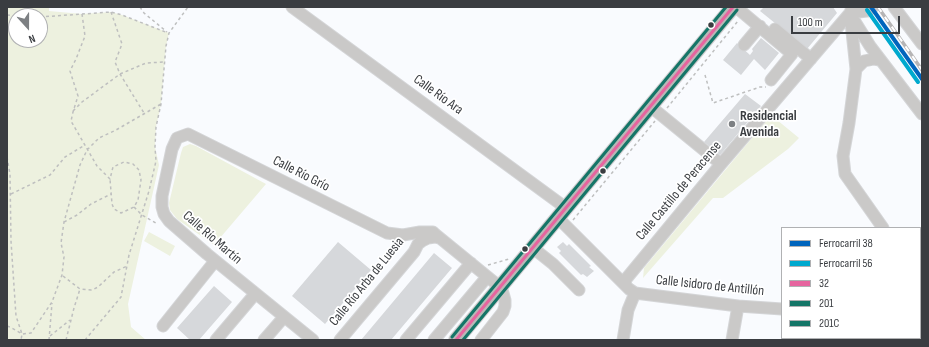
<!DOCTYPE html>
<meta charset="utf-8">
<style>
body{margin:0}
#map{position:relative;width:929px;height:347px;overflow:hidden;background:#f9fbfe;font-family:"Sofia Sans Condensed",sans-serif}
canvas{display:block}
.frame{position:absolute;inset:0;border:8px solid #3a3d41;pointer-events:none}
.legend{position:absolute;left:781px;top:227px;width:140px;height:112px;box-sizing:border-box;background:#fff;border:1px solid #b0b1b3;margin:0;padding:5px 7px;list-style:none;font-size:12px;color:#3a3d41}
.legend li{display:flex;align-items:center;gap:8px;height:20px}
.legend b{width:20px;border:1px solid #b0b1b3}
.north{position:absolute;left:8px;top:8px;width:40px;height:40px;box-sizing:border-box;background:#fff;border:1px solid #b0b1b3;border-radius:50%;rotate:159deg;font-size:11px;font-weight:700;line-height:16px;text-align:center;color:#3a3d41}
.north::after{content:'';display:block;margin:auto;width:14px;height:18px;background:#7d8083;clip-path:polygon(50% 0,100% 100%,50% 72%,0 100%)}
.scale{position:absolute;left:791px;top:16px;width:109px;height:18px;box-sizing:border-box;border:2px solid #3a3d41;border-top:0;padding-left:5px;font-size:12px;line-height:14px;white-space:nowrap;color:#3a3d41;-webkit-text-stroke:3px #fff;paint-order:stroke}
</style>
<div id="map">
<canvas width="929" height="347"></canvas>
<div class="frame"></div>
<ul class="legend">
<li><b style="height:5px;background:#0065bd"></b>Ferrocarril 38</li>
<li><b style="height:5px;background:#00a9ce"></b>Ferrocarril 56</li>
<li><b style="height:5px;background:#e6659f"></b>32</li>
<li><b style="height:5px;background:#147668"></b>201</li>
<li><b style="height:5px;background:#147668"></b>201C</li>
</ul>
<div class="north">N</div>
<div class="scale">100 m</div>
</div>
<script>
const ctx = document.querySelector('canvas').getContext('2d');
ctx.lineJoin = 'round';
function paint(path, color) {
  ctx.fillStyle = color;
  ctx.fill(path, 'evenodd');
}
function poly(rows) {
  const path = new Path2D();
  for (const r of rows) {
    path.moveTo(r[0], r[1]);
    for (let i = 2; i < r.length; i += 2) path.lineTo(r[i], r[i + 1]);
  }
  return path;
}
function trace(path, color, width, dash) {
  ctx.strokeStyle = color;
  ctx.lineWidth = width;
  ctx.lineCap = dash ? 'butt' : 'round';
  ctx.setLineDash(dash || []);
  ctx.stroke(path);
}
function label(font, color, halo, rows, align = 'center') {
  ctx.font = font + ' "Sofia Sans Condensed",sans-serif';
  ctx.lineWidth = 3.5;
  ctx.setLineDash([]);
  ctx.textBaseline = 'middle';
  ctx.strokeStyle = halo;
  ctx.fillStyle = color;
  for (const [text, x, y, turn = 0] of rows) {
    ctx.save();
    ctx.translate(x, y);
    ctx.rotate((+turn || 0) * Math.PI / 180);
    ctx.textAlign = isNaN(turn) ? turn : align;
    if (halo) ctx.strokeText(text, 0, 0);
    ctx.fillText(text, 0, 0);
    ctx.restore();
  }
}
const green = poly([
 [7,7,49,7,49,11,82,14,111,12,122,15,169,33,166,46,161,104,156,127,155,147,159,165,128,304,131,327,146,340,7,340],
 [16,16,40,16,40,40,16,40],
 [771,115,799,138,788,149,723,198,713,198,643,278,644,268],
 [190,144,196,146,266,184,214,245,177,219,170,210,169,203,181,153,183,147],
 [149,232,175,246,170,256,144,241]
]);
const building = poly([
 [764,7,833,7,837,13,807,49,760,11],
 [761,38,779,53,765,70,754,59,741,75,723,60,737,43,750,55,753,51,752,49],
 [745,94,761,106,720,155,704,142],
 [338,242,371,270,325,324,292,296],
 [563,242,567,246,569,244,591,266,589,267,594,271,587,277,583,274,581,275,559,253,561,251,557,247],
 [434,253,452,268,391,340,361,340],
 [214,286,232,302,199,340,190,340,177,328],
 [920,326,922,326,922,340,859,340,859,338,920,338],
 [792,338,818,338,818,340,792,340]
]);
const path = poly([
 [140,7,144,13,167,32],
 [111,12,122,44,115,62,120,74,144,113],
 [82,14,85,36,76,59,70,71,78,96,73,112,71,121,97,166,110,179,113,167,124,162,133,164,139,170,141,180,138,200,134,207,121,213,114,209,112,204,110,179],
 [7,15,16,16],
 [40,17,111,12,122,15,168,33],
 [705,75,713,103,760,87,766,87],
 [667,108,738,21],
 [73,111,82,102,120,74,146,63,164,62],
 [7,157,10,174,11,241,16,316,22,334,21,340],
 [11,194,50,175,65,157,85,145],
 [134,207,142,215,156,223],
 [573,220,655,121],
 [64,222,77,215,91,204,111,194],
 [488,265,509,259],
 [63,276,80,289,91,290,94,289,98,287,114,272,127,266],
 [7,326,10,327,22,334,31,333,52,302,62,275,64,257,61,243,64,222,80,165,87,150,99,138,116,130,161,104],
 [50,336,70,320],
 [49,340,52,303],
 [66,340,74,308,80,289],
 [85,340,121,297,129,255,149,191,156,161,155,147,156,127,161,104,166,46,169,33,188,7]
]);
const minor = poly([
 [292,7,566,208],
 [736,7,792,54,771,80],
 [894,7,922,44],
 [850,13,856,69,849,123,843,156,845,174,883,228],
 [850,13,867,11,873,7],
 [852,17,870,46,922,114],
 [775,29,811,59],
 [744,45,760,26],
 [856,69,864,61,874,59,880,60],
 [650,106,721,164],
 [558,218,629,289,635,293,738,306,782,309],
 [533,248,553,264,579,290],
 [920,279,922,282],
 [625,285,626,279,721,164,850,13,852,7],
 [920,301,922,301],
 [163,326,215,261],
 [216,340,255,294],
 [264,340,284,317],
 [313,340,207,254,169,221,164,214,162,207,162,196,172,149,177,138,188,134,387,233,403,235,420,232,433,232,435,234,500,287,503,293,505,300,505,306,503,312,481,340],
 [340,340,414,252,418,244,422,241,428,238,435,237,439,238],
 [406,340,471,263],
 [434,340,487,277],
 [623,340,628,310,635,293],
 [732,340,738,306],
 [825,340,826,338]
]);
const major = poly([
 [456,340,733,7]
]);
const rail = poly([
 [878,7,922,70]
]);
const bus1 = poly([
 [456,340,733,7]
]);
const bus2 = poly([
 [463,340,737,10]
]);
const bus3 = poly([
 [452,337,726,7]
]);
const rail1 = poly([
 [871,7,922,79]
]);
const rail2 = poly([
 [867,10,918,82]
]);
const markers = [
 [711,25,3.5,"#3a3d41"],
 [732,124,4,"#7d8083"],
 [603,171,3.5,"#3a3d41"],
 [525,249,3.5,"#3a3d41"]
];
const streetNames = [
 ["Calle Río Ara",438,95,36],
 ["Calle Río Grío",301,174,27],
 ["Calle Castillo de Peracense",679,191,-50],
 ["Calle Río Martín",212,238,41],
 ["Calle Río Arba de Luesia",367,282,-51],
 ["Calle Isidoro de Antillón",710,286,6]
];
const poiNames = [
 ["Residencial",740,116],
 ["Avenida",740,132]
];
paint(green, '#edf1df');
paint(building, '#d6d8db');
trace(minor, '#d4d5d7', 13);
trace(major, '#d4d5d7', 16);
trace(path, '#bebfbf', 1.5, [3, 3]);
trace(minor, '#cac9c8', 11);
trace(major, '#bab8b7', 14);
trace(rail, '#b6b5b6', 3.5);
trace(rail, '#fff', 2, [6]);
trace(bus1, '#e6659f', 3);
trace(bus2, '#147668', 3);
trace(bus3, '#147668', 3);
trace(rail1, '#0065bd', 4);
trace(rail2, '#00a9ce', 4);
for (const [x, y, r, color] of markers) {
  const dot = new Path2D();
  dot.arc(x, y, r, 0, 2 * Math.PI);
  ctx.fillStyle = color;
  ctx.fill(dot);
  trace(dot, '#fff', 1.5);
}
label('14px', '#3a3d41', '#fff', streetNames);
label('bold 14px', '#3a3d41', '#fff', poiNames, 'left');
</script>
